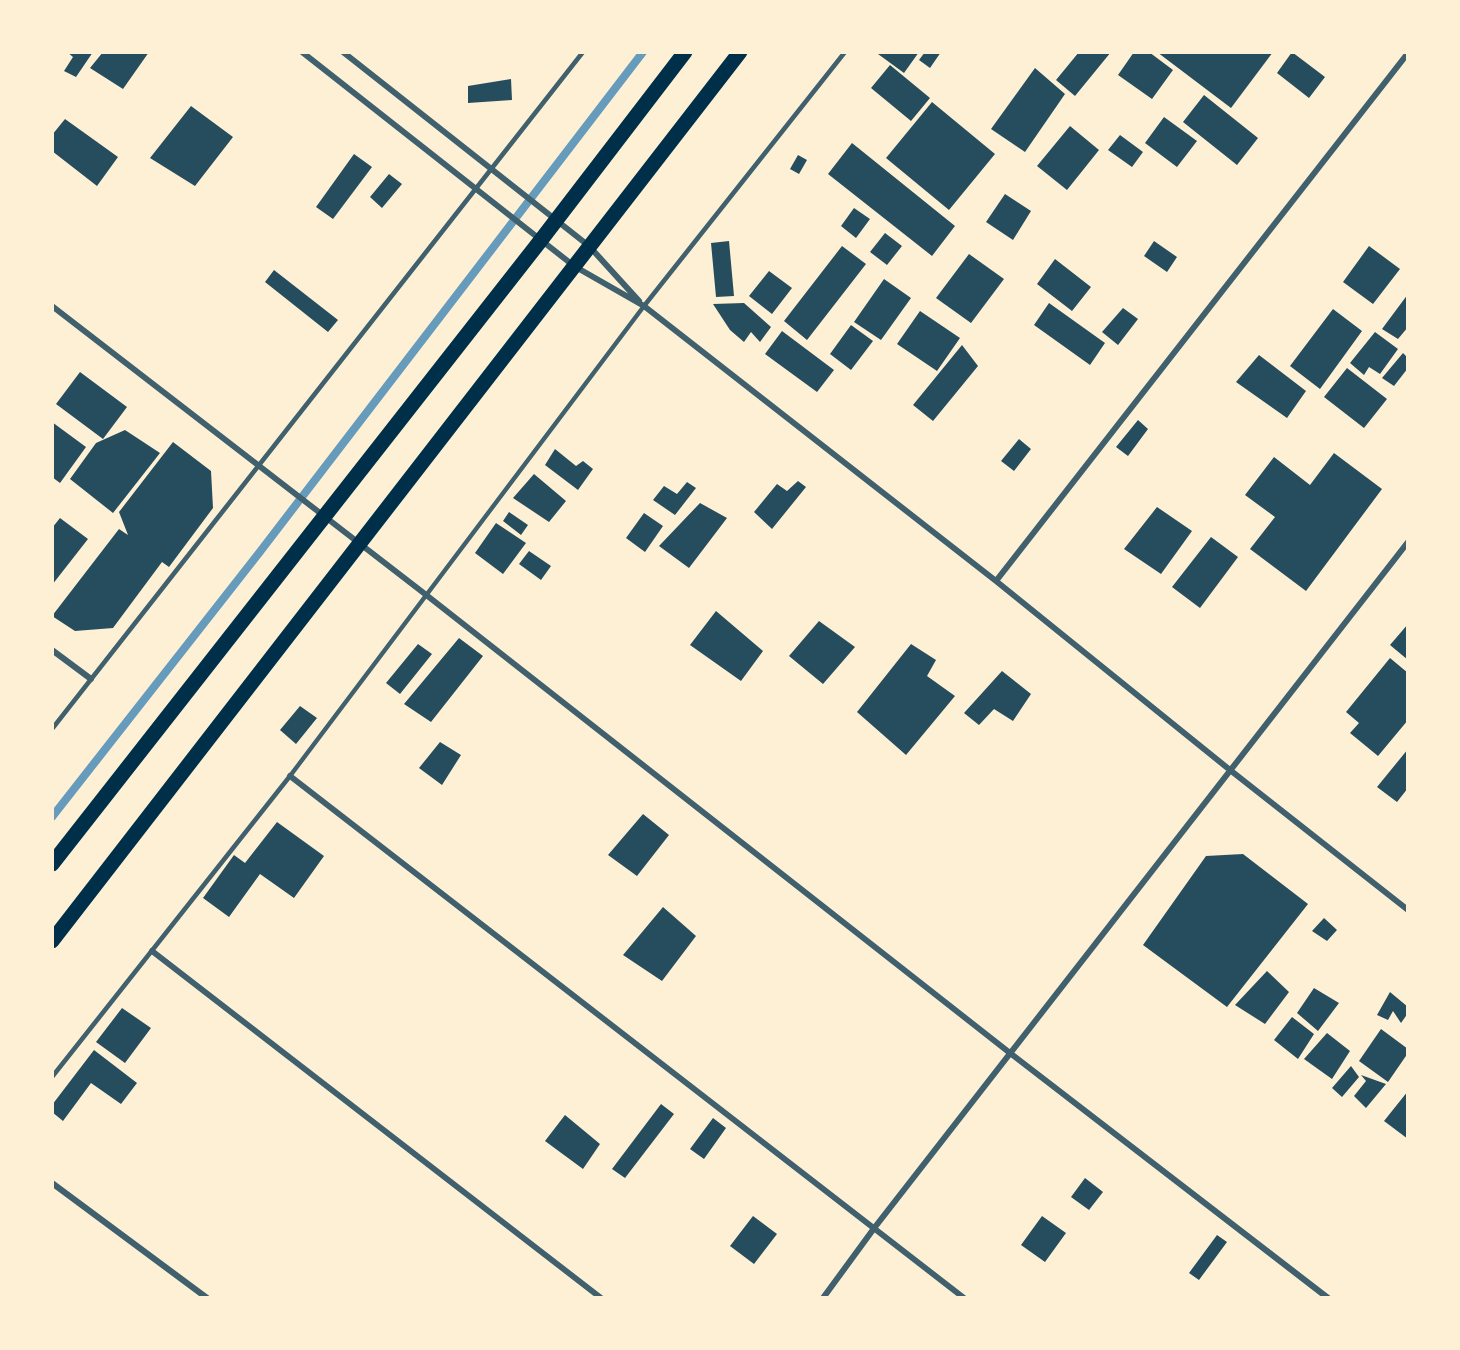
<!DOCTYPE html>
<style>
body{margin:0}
#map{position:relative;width:1460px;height:1350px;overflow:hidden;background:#fdf0d5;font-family:"DM Sans",sans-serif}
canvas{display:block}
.frame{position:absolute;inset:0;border:54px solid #fdf0d5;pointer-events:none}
</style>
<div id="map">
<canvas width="1460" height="1350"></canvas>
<div class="frame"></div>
</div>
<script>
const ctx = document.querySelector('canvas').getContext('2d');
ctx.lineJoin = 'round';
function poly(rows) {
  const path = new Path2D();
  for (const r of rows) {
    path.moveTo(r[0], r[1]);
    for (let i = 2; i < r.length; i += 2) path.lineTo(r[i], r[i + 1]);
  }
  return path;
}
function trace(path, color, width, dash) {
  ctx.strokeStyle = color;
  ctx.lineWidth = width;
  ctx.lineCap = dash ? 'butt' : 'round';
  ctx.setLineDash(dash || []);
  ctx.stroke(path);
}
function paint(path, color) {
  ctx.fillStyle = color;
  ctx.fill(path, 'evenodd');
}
const stream = poly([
 [52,817,259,553,643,52]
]);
const building = poly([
 [67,52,93,52,76,77,64,71,73,57],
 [103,52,149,52,123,89,90,68],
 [880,52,919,52,904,73,878,54],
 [925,52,941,52,930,68,919,60],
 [1079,52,1111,52,1075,96,1056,80],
 [1134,52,1149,52,1173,70,1152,99,1118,75],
 [1157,52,1273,52,1231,108],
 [1292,52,1325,77,1309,98,1277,73],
 [890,65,930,98,911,121,871,88],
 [1035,68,1065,94,1025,152,991,129],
 [511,79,512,100,468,103,468,86],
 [1204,95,1258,138,1237,165,1183,122],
 [932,102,995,154,949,210,886,158],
 [191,106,233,137,195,186,150,158],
 [1164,117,1197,141,1177,167,1145,143],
 [65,119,118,157,97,186,52,151,52,135],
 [1070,126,1099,150,1067,190,1037,166],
 [1120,135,1143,152,1132,167,1108,150],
 [852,143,955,226,932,256,828,174],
 [354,154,372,167,333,219,316,207],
 [798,155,807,160,799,174,790,169],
 [389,174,402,184,382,208,370,197],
 [1005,194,1031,211,1013,240,986,222],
 [854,208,870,219,856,238,841,226],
 [885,233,902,246,887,265,870,252],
 [729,241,734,296,716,297,711,243],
 [1154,241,1177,257,1167,272,1144,256],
 [842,246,866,264,807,340,784,321],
 [1369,246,1400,269,1373,304,1343,282],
 [969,254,1004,279,971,323,936,298],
 [1055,259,1091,287,1072,311,1037,284],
 [274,270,338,320,328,332,265,282],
 [769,271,792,288,772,314,749,296],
 [884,279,911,298,881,340,854,322],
 [1408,294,1408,327,1398,339,1382,329],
 [744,303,771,327,760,342,751,332,744,342,730,330,713,304],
 [1049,303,1105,343,1090,365,1034,325],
 [1123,308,1138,319,1118,345,1102,332],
 [1333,309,1362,331,1320,389,1290,366],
 [920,311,960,338,937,371,897,344],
 [851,325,873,341,851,370,830,354],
 [782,331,834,370,817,392,765,354],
 [1375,332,1398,349,1380,374,1369,367,1364,375,1350,363],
 [962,345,978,366,933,421,913,405],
 [1403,353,1408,358,1408,368,1394,386,1382,378],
 [1259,355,1306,391,1287,418,1236,382],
 [1347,368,1387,399,1364,428,1324,397],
 [80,372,127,407,103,439,56,404],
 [1138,420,1148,429,1128,456,1116,447],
 [52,422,86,447,60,483,52,477],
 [125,430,160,453,113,513,70,479,96,443],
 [1019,439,1031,449,1014,471,1001,461],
 [173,442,211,471,213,508,169,567,162,562,113,628,75,631,52,616,119,529,128,535,119,512],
 [555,449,576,466,583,461,593,469,578,490,545,465],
 [1334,453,1382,489,1306,591,1250,549,1275,517,1245,495,1274,457,1310,485],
 [534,474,566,501,549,522,513,498],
 [798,481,806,487,772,529,754,512,777,484,787,491],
 [687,482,696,488,675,515,653,500,664,486,677,494],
 [700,503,727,518,689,568,659,546],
 [1157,507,1192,531,1161,574,1124,549],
 [509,512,528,525,521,535,503,521],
 [644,513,663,526,645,552,626,538],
 [60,518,88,539,52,585,52,528],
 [496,523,526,543,503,574,475,553],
 [1211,537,1238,557,1200,608,1172,587],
 [529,551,551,566,541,580,519,564],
 [716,611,763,651,741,681,690,645],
 [819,621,855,647,823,684,789,656],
 [1408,624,1408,660,1390,645],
 [459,638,483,656,431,722,404,704],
 [418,644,432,654,400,694,386,683],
 [911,644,936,660,927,676,955,696,906,755,857,712],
 [1390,658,1408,673,1408,720,1378,756,1350,733,1359,723,1346,712],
 [1002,671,1031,694,1013,721,994,709,979,725,964,713],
 [300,706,317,718,296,744,280,730],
 [440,742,461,755,442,785,419,768],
 [1408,749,1408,788,1397,802,1377,787],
 [643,814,669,835,637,876,608,855],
 [277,822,324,856,294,898,260,874,229,917,203,898,234,855,245,863],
 [1243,854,1308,904,1227,1007,1143,945,1206,856],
 [663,907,696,936,662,981,623,955],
 [1324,918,1337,930,1327,941,1312,931],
 [1267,971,1289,992,1265,1024,1235,1005],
 [1314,988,1339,1003,1318,1031,1297,1013],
 [1390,992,1408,1007,1408,1013,1401,1023,1393,1011,1388,1020,1377,1015],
 [122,1008,151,1028,125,1063,96,1042],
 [1292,1017,1314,1034,1298,1059,1274,1040],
 [1381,1029,1408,1049,1408,1053,1388,1082,1359,1061],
 [1327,1033,1350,1051,1332,1079,1304,1059],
 [94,1050,137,1083,121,1104,91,1083,63,1121,52,1112,52,1105],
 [1351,1066,1359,1077,1342,1097,1332,1088],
 [1361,1075,1386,1084,1366,1108,1354,1096,1366,1081],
 [1408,1091,1408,1139,1384,1121],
 [661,1104,674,1114,625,1178,612,1169],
 [565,1115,600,1144,583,1169,545,1141],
 [713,1118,726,1128,704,1159,690,1149],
 [1085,1178,1103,1192,1089,1210,1071,1197],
 [753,1216,777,1234,754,1264,730,1246],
 [1042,1216,1066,1233,1045,1262,1021,1245],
 [1217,1235,1227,1242,1199,1280,1189,1273]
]);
const service = poly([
 [52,729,583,52],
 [52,1077,290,776,644,306,845,52]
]);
const minor = poly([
 [302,52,574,266,644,306,996,581,1230,770,1408,910],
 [343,52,589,246,639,301],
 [52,306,425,594,1010,1053,1328,1298],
 [996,581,1408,53],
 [52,650,91,679],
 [290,776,964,1298],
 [152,951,601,1298],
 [52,1183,207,1298],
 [823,1298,875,1227,1408,542]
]);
const primary = poly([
 [52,864,541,240,685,52],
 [52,941,740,52]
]);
trace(stream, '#669bbc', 8);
paint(building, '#264d5e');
trace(service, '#3f606c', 4.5);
trace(minor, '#3f606c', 6);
trace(primary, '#003049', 15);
</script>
